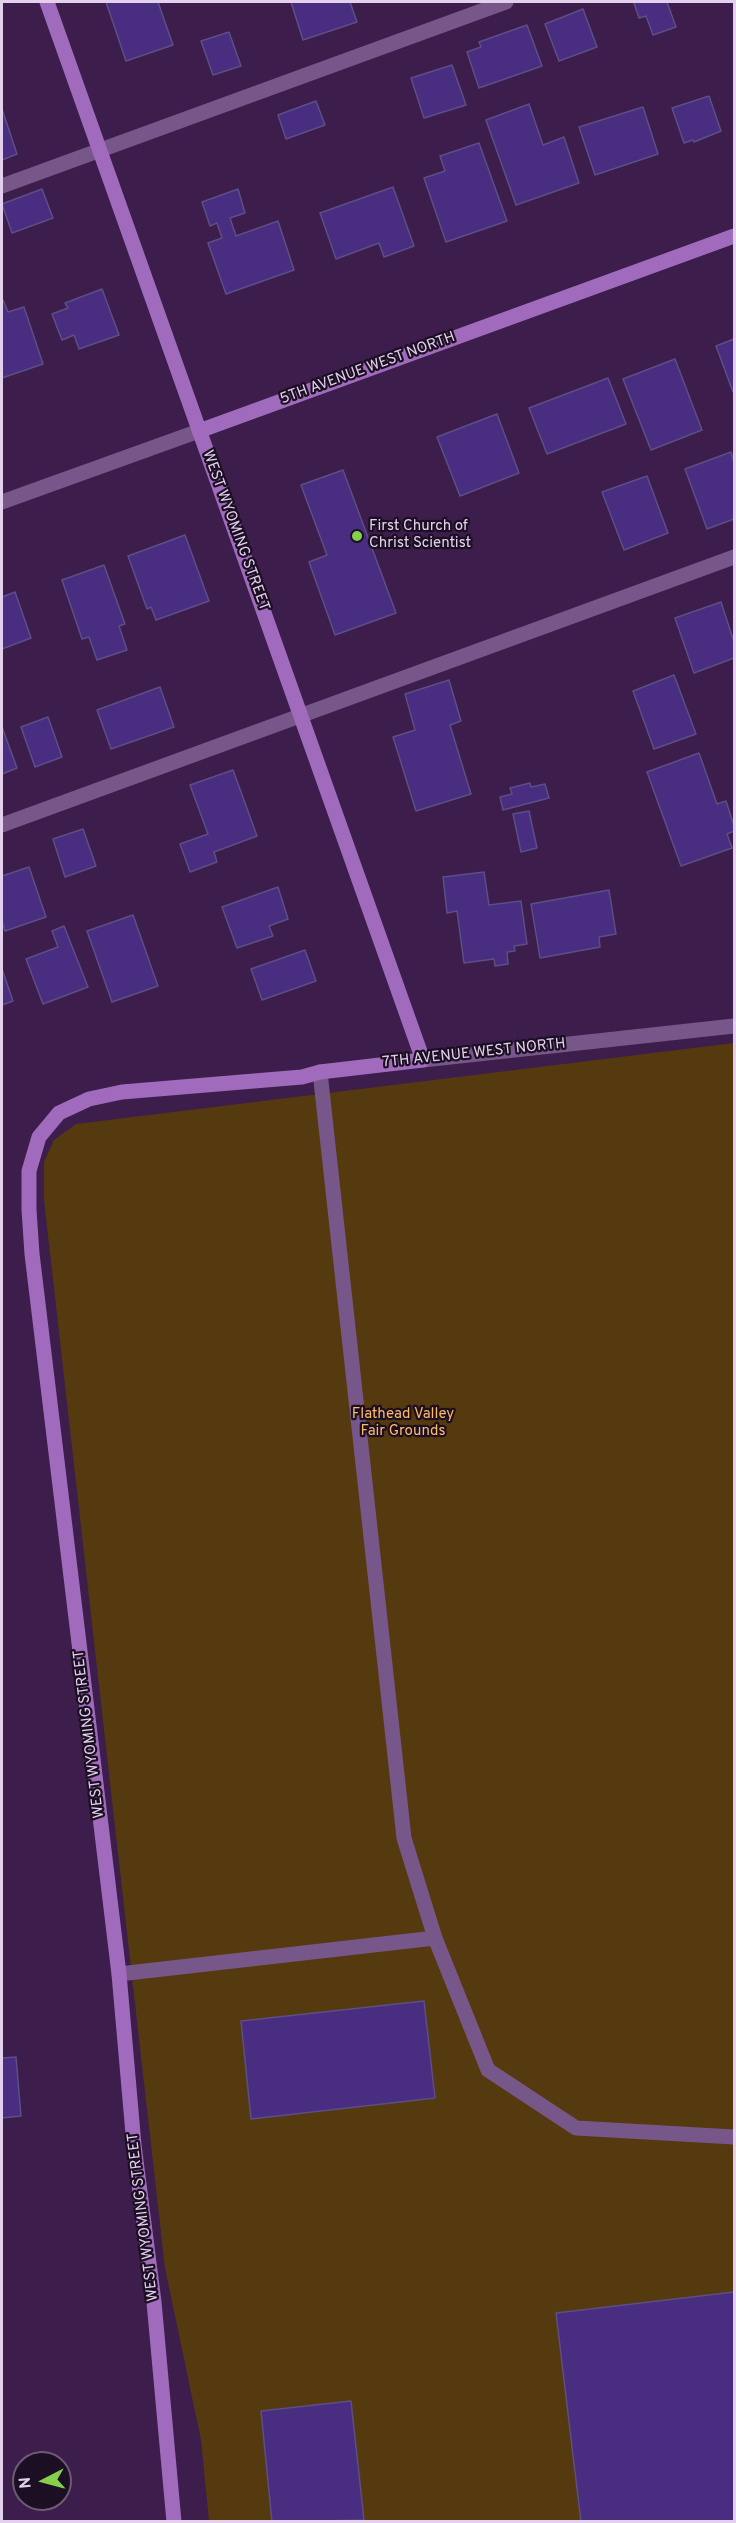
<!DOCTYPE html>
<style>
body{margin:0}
#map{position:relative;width:736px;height:2523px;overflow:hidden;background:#3c1d4b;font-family:Overpass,sans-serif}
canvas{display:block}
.frame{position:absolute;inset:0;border:3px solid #e2d0ec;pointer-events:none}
.north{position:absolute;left:12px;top:2451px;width:60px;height:60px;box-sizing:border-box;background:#1c0f23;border:2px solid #6b5c73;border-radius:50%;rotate:264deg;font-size:16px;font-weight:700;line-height:24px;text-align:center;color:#e2d0ec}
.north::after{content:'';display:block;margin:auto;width:21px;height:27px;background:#86cf4b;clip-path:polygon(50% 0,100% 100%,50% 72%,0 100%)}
</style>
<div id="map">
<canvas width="736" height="2523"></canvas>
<div class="frame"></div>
<div class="north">N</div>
</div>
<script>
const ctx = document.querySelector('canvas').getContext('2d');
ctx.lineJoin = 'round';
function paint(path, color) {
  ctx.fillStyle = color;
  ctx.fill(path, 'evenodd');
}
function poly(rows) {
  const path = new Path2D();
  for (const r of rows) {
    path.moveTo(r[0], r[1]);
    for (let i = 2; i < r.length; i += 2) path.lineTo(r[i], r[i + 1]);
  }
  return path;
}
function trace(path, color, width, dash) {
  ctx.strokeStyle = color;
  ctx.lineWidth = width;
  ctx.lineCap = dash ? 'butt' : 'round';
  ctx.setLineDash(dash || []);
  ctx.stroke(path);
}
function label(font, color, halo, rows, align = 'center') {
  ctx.font = font + ' Overpass,sans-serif';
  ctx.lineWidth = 4.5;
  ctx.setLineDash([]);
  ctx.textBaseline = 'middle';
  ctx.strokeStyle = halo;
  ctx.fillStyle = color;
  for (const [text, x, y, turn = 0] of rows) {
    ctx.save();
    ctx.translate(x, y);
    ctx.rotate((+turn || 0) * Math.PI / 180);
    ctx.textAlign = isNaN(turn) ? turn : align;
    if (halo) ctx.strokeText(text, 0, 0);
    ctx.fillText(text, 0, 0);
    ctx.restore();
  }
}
const green = poly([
 [734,1043,734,2521,209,2521,201,2440,165,2268,44,1200,44,1162,54,1140,76,1124]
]);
const building = poly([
 [106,2,158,2,173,45,126,61,106,2],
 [291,2,350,2,357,22,303,40,291,2],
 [637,2,667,2,676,27,653,35,646,16,639,18,634,3,637,2],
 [583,9,597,47,559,61,545,24,583,9],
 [527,25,542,66,479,88,467,52,481,47,479,42,527,25],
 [229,32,241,66,213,75,201,41,229,32],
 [452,65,466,105,424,118,411,78,452,65],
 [709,96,721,131,694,142,693,140,684,143,672,108,709,96],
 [316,101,325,125,286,139,278,115,316,101],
 [529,104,543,145,564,137,579,183,516,205,486,120,529,104],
 [643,107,658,154,595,175,579,127,643,107],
 [2,109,17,154,2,160,2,109],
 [479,143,507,221,446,242,424,178,445,171,440,156,479,143],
 [393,187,414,246,384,257,379,243,336,259,320,213,393,187],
 [42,189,53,218,12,233,2,204,42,189],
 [238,189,245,213,230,218,236,236,278,221,294,270,226,294,208,243,222,238,217,223,210,226,202,202,238,189],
 [102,289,119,335,79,349,74,335,62,340,52,314,68,308,65,303,102,289],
 [2,300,3,300,8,312,24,307,43,364,2,378,2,300],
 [734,339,734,392,733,392,716,346,734,339],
 [675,359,702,430,651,450,623,379,675,359],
 [608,378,626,424,547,454,529,408,608,378],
 [497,414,519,473,460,496,437,437,497,414],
 [731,452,734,463,734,519,707,529,685,469,731,452],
 [343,470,396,613,335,635,309,562,327,555,301,485,343,470],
 [647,476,668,533,624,550,602,492,647,476],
 [185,535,209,601,156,620,151,607,147,609,128,556,185,535],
 [104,565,125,624,119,626,127,650,97,660,89,637,82,639,62,580,104,565],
 [15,592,31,638,2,649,2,597,15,592],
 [721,602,734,642,734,658,694,673,675,618,721,602],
 [674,675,696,734,654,749,633,691,674,675],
 [449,680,461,721,450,725,471,794,416,811,393,737,415,730,405,694,449,680],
 [160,687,174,727,111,749,97,710,160,687],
 [48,717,62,757,35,767,21,727,48,717],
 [2,727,17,768,2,774,2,727],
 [699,753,717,804,726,801,734,826,734,831,727,834,732,848,681,866,647,772,699,753],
 [233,770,257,836,214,852,217,862,190,872,180,844,208,834,190,785,233,770],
 [530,783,531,787,545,784,549,798,503,810,500,797,512,794,510,788,530,783],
 [529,811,537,848,521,852,513,814,529,811],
 [83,829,96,866,65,877,53,839,83,829],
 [29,867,46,917,5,931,2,921,2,876,29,867],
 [484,872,489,905,521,901,527,944,514,946,515,951,507,952,508,964,495,966,494,959,464,963,457,911,447,913,443,877,484,872],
 [278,887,288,919,269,926,273,936,237,948,222,907,278,887],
 [609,890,616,934,599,937,600,947,540,958,531,904,609,890],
 [133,915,158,986,112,1002,87,931,133,915],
 [64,926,88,987,43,1004,26,959,58,947,52,931,64,926],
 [305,950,316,981,262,1000,251,969,305,950],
 [2,969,13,1001,2,1005,2,969],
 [424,2001,435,2098,251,2119,241,2021,424,2001],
 [16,2057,21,2116,2,2118,2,2058,16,2057],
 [734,2292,734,2522,581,2522,556,2313,734,2292],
 [351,2401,364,2520,272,2522,261,2411,351,2401]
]);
const lane = poly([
 [2,186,506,2],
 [2,825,734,557],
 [320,1072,404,1838,435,1938,488,2070,576,2128,734,2137],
 [119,1974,435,1938]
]);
const street = poly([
 [2,502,199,431],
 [423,1060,734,1026]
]);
const secondary = poly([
 [47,2,423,1060,320,1072,302,1077,122,1092,89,1099,59,1113,39,1137,29,1171,29,1210,32,1254,119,1974,134,2145,154,2302,174,2522],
 [199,431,734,236]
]);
const markers = [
 [357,536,6,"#86cf4b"]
];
const streetNames = [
 ["5TH AVENUE WEST NORTH",368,369,-20],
 ["WEST WYOMING STREET",235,531,70],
 ["7TH AVENUE WEST NORTH",474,1054,-6],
 ["WEST WYOMING STREET",90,1734,-97],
 ["WEST WYOMING STREET",144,2217,-97]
];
const poiNames = [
 ["First Church of",369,527],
 ["Christ Scientist",369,544]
];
const parkNames = [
 ["Flathead Valley",403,1415],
 ["Fair Grounds",403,1432]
];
paint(green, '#55390f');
paint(building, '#482d81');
trace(building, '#5c4f85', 1.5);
trace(lane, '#775689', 15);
trace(street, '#775689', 15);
trace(secondary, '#a16bbd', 15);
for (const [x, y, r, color] of markers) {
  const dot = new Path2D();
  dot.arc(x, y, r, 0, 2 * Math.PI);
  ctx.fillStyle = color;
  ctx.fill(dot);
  trace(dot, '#1c0f23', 2);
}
label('15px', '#e2d0ec', '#1c0f23', streetNames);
label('15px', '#e2d0ec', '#1c0f23', poiNames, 'left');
label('15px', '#fdbc60', '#1c0f23', parkNames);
</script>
